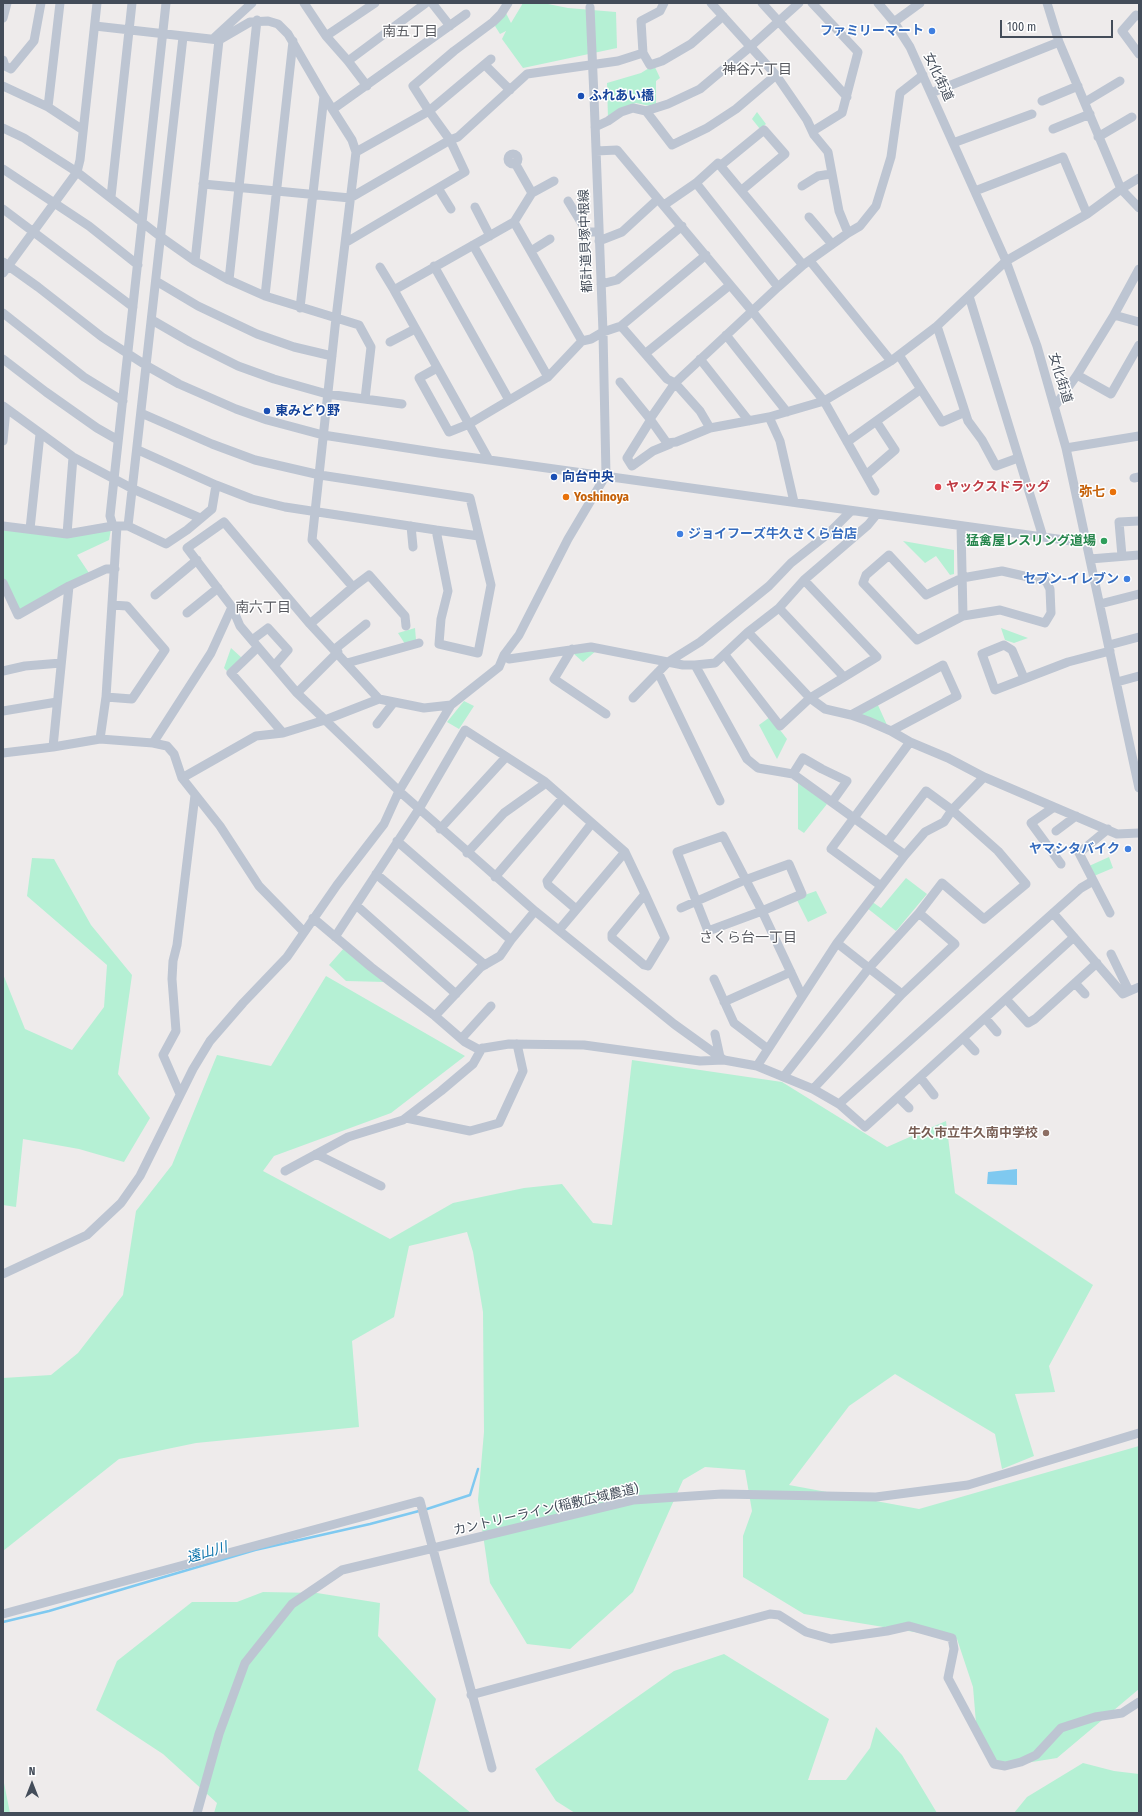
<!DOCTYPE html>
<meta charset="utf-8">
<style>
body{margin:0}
#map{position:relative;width:1142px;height:1816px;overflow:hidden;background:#eeebeb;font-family:"Fira Sans Condensed",sans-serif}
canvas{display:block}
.frame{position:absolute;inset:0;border:4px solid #434c59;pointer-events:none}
.north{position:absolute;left:12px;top:1764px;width:40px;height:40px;-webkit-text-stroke:3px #fff;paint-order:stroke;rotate:0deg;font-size:11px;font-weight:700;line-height:16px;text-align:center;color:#434c59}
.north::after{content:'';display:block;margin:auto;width:14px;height:18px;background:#434c59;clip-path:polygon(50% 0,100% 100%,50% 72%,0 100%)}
.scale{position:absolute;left:1000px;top:20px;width:113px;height:18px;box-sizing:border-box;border:2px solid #434c59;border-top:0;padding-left:5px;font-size:12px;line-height:14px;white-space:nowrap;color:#434c59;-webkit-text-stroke:3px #fff;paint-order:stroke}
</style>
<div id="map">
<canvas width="1142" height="1816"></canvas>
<div class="frame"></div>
<div class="north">N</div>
<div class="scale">100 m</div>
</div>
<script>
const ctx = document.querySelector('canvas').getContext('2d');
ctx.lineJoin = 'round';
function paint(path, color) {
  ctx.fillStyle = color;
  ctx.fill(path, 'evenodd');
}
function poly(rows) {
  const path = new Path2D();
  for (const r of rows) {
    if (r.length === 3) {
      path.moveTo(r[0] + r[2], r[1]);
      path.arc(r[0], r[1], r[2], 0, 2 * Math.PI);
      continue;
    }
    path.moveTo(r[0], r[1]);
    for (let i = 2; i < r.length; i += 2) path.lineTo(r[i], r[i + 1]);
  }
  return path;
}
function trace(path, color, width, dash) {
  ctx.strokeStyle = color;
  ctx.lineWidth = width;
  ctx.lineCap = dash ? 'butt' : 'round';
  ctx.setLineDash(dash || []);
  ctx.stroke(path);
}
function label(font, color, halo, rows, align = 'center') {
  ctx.font = font + ' "Fira Sans Condensed","Noto Sans JP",sans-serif';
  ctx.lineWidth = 3;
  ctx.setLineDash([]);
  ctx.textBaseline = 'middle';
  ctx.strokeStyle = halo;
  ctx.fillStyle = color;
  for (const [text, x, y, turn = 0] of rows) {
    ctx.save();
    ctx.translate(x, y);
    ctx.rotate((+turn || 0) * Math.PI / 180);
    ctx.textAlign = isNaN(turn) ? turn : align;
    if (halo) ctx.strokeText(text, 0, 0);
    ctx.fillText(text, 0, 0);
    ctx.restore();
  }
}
const green = poly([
 [523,3,543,3,568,8,616,12,617,48,523,68,502,39,506,31,500,34,495,26,506,13,511,23],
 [654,65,660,78,656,81,656,104,650,106,636,103,620,109,608,119,607,83,641,73],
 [757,112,766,124,760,129,752,119],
 [111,529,109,540,77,555,89,573,17,613,3,581,3,530],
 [903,541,954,550,954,574,950,575,936,556,925,563],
 [415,628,416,640,405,644,398,633],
 [1001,628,1028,638,1014,643,1005,640],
 [231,648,242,658,227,671,224,668],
 [575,650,597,650,583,662,574,654],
 [464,701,474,706,459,729,447,722],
 [877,703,887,725,861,715,860,712],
 [770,717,787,739,777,759,759,725],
 [798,781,827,804,804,833,798,829],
 [1109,857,1113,868,1094,876,1089,866],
 [32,858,54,859,91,925,132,975,118,1074,150,1118,124,1162,79,1149,23,1139,16,1207,3,1205,3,974,25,1029,72,1050,104,1007,107,965,27,896],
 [906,878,927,894,896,931,867,908,871,901,881,908],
 [816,891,827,913,808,922,796,898],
 [344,948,386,982,346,981,329,965],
 [326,976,465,1056,391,1113,274,1156,263,1171,390,1239,453,1203,524,1188,562,1184,593,1223,612,1225,623,1138,632,1060,782,1082,887,1147,946,1121,955,1193,1093,1285,1049,1366,1055,1392,1015,1394,1034,1456,1002,1469,995,1434,895,1374,849,1406,789,1485,919,1509,1139,1446,1139,1689,1057,1758,1001,1767,977,1735,973,1687,957,1639,804,1614,743,1577,743,1536,752,1511,745,1470,705,1467,683,1480,633,1592,570,1649,527,1644,490,1583,478,1500,484,1432,483,1312,473,1252,467,1232,409,1246,394,1317,352,1341,359,1427,196,1443,119,1459,3,1551,3,1378,51,1375,78,1353,123,1295,136,1211,172,1165,217,1055,271,1066],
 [263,1592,317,1593,380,1603,378,1636,436,1699,418,1770,471,1813,214,1813,217,1803,163,1754,96,1710,117,1661,192,1602,237,1602],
 [724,1654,829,1719,808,1780,846,1780,870,1748,876,1727,902,1755,937,1813,575,1813,556,1801,535,1769,674,1671],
 [1083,1763,1114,1771,1139,1774,1139,1813,1014,1813,1027,1797],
 [3,1778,10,1813,3,1813]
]);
const water = poly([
 [1017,1169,1017,1185,987,1184,988,1172]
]);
const stream = poly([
 [427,1509,470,1495,478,1469],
 [3,1622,49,1611,255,1550,370,1524,419,1511]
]);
const minor = poly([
 [304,3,326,36,348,61,367,86],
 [432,3,450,26],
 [664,3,660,11,641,21,643,53,650,65,662,61,691,44,723,16],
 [711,3,776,75,807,120,814,135,828,152,839,211,848,233,803,265,778,287,675,383,650,419,667,443,676,442,710,428,769,417,824,401,891,361,937,326,1006,261,1087,214,1121,189,1139,178],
 [762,3,847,97],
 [812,3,858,52,842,113,813,131],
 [878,3,894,22,910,47,1006,261,1037,346,1066,448,1139,788],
 [1047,3,1059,42,1121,189,1139,208],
 [1139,16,1136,15,1122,31,1139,54],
 [3,18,7,3],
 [894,22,920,3],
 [95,26,219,40,250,22,268,21,278,24,288,34,324,96,352,140,356,152,336,318,312,540,353,587,369,575,405,616,406,626],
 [326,36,375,3],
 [215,37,252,3],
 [491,59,429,111,413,86,454,51,493,22,501,14,508,3],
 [3,60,5,66,11,69,34,41,41,3],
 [348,61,426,3],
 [485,65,510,90],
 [3,86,48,107,83,130],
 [931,93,1059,42],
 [594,97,603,332,606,475],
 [1042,101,1078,86],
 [1085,102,1120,81],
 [48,107,60,3],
 [333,109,466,14],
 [646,111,668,104,700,89,750,47,799,3],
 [595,127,608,121,621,112,633,108,646,111,672,145,707,128,736,109,776,75],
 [3,128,24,138,77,172,161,237,195,261,229,280,265,296,359,325,371,347,365,399],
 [1053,129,1090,114],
 [1098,137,1132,117],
 [953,143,1032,114],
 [596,151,617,150,752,311,824,401,875,491],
 [513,159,5],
 [720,166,764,130,785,154,742,190],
 [3,169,89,226,138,265],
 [696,183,778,287],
 [203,184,350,198,450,140,458,137,527,74,618,61,643,53],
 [802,186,818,176,831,174],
 [438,188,451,209],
 [975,191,1063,157,1087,214],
 [532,193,554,181],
 [111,197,132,3],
 [568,201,587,232,599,232],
 [664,205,696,183,718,163,803,265],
 [475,207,490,236],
 [3,209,133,307],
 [809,217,832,244],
 [514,222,582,341],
 [848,233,860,226,876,206,891,157,900,93,923,75],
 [599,241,622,232,658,199],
 [345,243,465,172,450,140,429,111,356,152],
 [473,245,548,377],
 [531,251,550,239],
 [195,261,219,40],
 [810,261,891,361],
 [3,262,38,287,102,337,147,366,179,384,236,409,267,420,323,435,439,453,1086,543],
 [434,266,509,400],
 [380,267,394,290],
 [3,273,77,172,80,160,97,3],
 [229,280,257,20],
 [156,281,198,306,257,334,294,347,332,356],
 [601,284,617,280,682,226],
 [265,296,293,41],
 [969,296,1043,537],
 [300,308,324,96],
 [3,313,84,377,123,401],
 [1114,315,1139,322],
 [152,320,190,342,238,366,274,379,327,394,402,404],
 [621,326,667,379,675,383,700,411,710,428],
 [937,326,968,421,982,440,996,466,1018,458],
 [726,335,787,412],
 [390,342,415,329],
 [646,353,730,285],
 [899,355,942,422,965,412],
 [3,359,46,392,97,428,118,440],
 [700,359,749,421],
 [437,368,419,378,449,432,469,424,548,377,582,341,591,339,603,332,621,326,706,255],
 [1077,375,1111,394,1139,345],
 [620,382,650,419],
 [3,406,73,457,133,489,200,518],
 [1055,406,1077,375,1114,315,1139,269],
 [141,413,212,444,255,460,320,475,470,498,491,585,478,653,439,644,441,619,448,591,436,530,285,507,252,499,216,485,212,509,187,530,166,544,128,526,113,526,110,516,166,3],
 [769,417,780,441,794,502],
 [650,421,627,458,632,466,653,451,670,444],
 [3,441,6,409],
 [847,442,921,389],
 [1066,448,1139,436],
 [138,450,216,485],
 [489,460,394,290,514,222,532,193,515,163],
 [866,475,895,450,876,421],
 [1134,478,1139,477],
 [3,526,67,534,113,526],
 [128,526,183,37],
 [411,526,413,547],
 [961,526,963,616],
 [30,529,40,434],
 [436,530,479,536],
 [67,534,73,457],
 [889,555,926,595,962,578,1002,571,1046,581,1050,589,1051,613,1045,623,1000,610,963,616,917,640,863,583,866,575,889,555],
 [1122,556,1119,522,1139,521],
 [1090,559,1139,555],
 [3,583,18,615,69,586,106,569,115,569],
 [155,595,197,560],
 [1100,604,1139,594],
 [232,607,240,626,297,693,399,791,535,911,674,1024,724,1060],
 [779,608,844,677],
 [187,613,218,588],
 [310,624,353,587],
 [748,632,810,698,825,709,851,715,868,721,891,731,910,742,948,758,984,777,1117,834,1139,833],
 [252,640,268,628,288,650,274,666],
 [1109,645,1139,637],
 [258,647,231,673,283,733],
 [335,649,366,624],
 [572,649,554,679,606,714],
 [504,655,509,659,591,647,683,665,695,665,715,663,748,632,779,608,804,580,868,525,877,514],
 [725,655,780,726,810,698,877,657,804,580],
 [347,663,419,643],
 [695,665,747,759,758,768,793,774,905,855],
 [3,671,25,666,61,663],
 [658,672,720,801],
 [1024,678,1012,650,1004,645,982,654,995,690,1068,662,1110,651],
 [1117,682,1139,676],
 [297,693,338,652],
 [106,697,132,699,165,650,127,606,112,605],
 [633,698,668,662,700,642,769,586,791,563,829,533,851,511],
 [3,711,57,702],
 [851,715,943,665,957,696,891,731],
 [377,724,394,702],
 [100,739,106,697,117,526],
 [153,743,211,653,232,607,187,548,224,522,310,624,379,699,424,708,451,705],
 [53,747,69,586],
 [3,753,53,747,100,739,153,743,167,746,174,754,182,778,220,826,259,886,304,932],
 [793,774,803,758,822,769,847,781,832,802],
 [182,778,256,736,283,733,325,720,379,699],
 [1054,807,1031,823,1061,864],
 [440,829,506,757],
 [1108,829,1079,853,1110,913],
 [1056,831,1076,816],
 [723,836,762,911,708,931,677,852,723,836],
 [397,841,511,940],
 [467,853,504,813,546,783],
 [376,874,485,965],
 [495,877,563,798],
 [881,886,831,849,910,742],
 [356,905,456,994],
 [681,908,745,880,789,864,802,894,762,911,802,996],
 [576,909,548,885,547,881,592,823],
 [1053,913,1123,994,1139,987],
 [313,918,371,967,435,1016,465,1042,478,1049,509,1044,584,1045,700,1061,724,1060,757,1066,813,1089,839,1104,865,1127,1074,937],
 [559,930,625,852],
 [335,937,419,809,465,730,544,781,625,852,645,894,665,938,648,966,644,965,612,938,612,934,645,894],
 [837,943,902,994],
 [1111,954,1129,991],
 [714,979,734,1023,768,1049],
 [1075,983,1085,994],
 [1006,999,1028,1023,1035,1019,1097,963],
 [724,1002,791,972],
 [435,1016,481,967,500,956,511,940,535,911],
 [985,1018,997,1032],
 [715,1034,720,1057],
 [462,1038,491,1006],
 [963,1038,975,1051],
 [757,1066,837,943,905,855,925,832,944,822,952,810,984,777],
 [784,1076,869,968,919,913,942,883,984,919,1026,884,998,851,952,810,926,791,887,842],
 [920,1077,934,1095],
 [813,1089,902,994,955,944,919,913],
 [180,1094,163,1055,176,1031,172,979,173,961,177,945,195,795],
 [898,1097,909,1108],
 [839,1104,1081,888,1093,881],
 [406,1118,470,1131,499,1123,523,1071,517,1044],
 [316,1154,381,1186],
 [285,1171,348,1137,403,1120,441,1091,473,1064,482,1048],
 [3,1274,87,1235,121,1203,140,1176,193,1069,210,1041,243,1003,287,957,337,885,384,824,399,791,451,705,499,667,504,655,519,635,568,539,606,475],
 [3,1614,420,1501,492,1768],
 [471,1695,770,1614,779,1615,806,1632,831,1639,887,1631,909,1626,952,1638,954,1649,948,1678,994,1764,1005,1766,1021,1762,1036,1755,1061,1728,1095,1717,1122,1713,1139,1702],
 [197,1813,219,1734,245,1663,292,1604,342,1570,633,1500,722,1494,876,1497,968,1485,1139,1433]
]);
const minorBridge = poly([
 [590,7,594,97]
]);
const markers = [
 [932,31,4,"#3f7fe0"],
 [581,96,4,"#1a4fb4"],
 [267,411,4,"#1a4fb4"],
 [554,477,4,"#1a4fb4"],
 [938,487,4,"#e0444e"],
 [1113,492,4,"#e8710a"],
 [566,497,4,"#e8710a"],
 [680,534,4,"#3f7fe0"],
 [1104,541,4,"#2e9e5b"],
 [1127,579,4,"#3f7fe0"],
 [1128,849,4,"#3f7fe0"],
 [1046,1133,4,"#8d6e63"]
];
const shopNames = [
 ["ファミリーマート",924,31],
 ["ジョイフーズ牛久さくら台店",688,534,"left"],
 ["セブン-イレブン",1119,579],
 ["ヤマシタバイク",1120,849]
];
const streetNames = [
 ["女化街道",938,77,65],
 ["都計道貝塚中根線",586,241,-92],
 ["女化街道",1060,378,73],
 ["カントリーライン(稲敷広域農道)",546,1510,-13]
];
const transitNames = [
 ["ふれあい橋",589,96],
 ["東みどり野",275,411],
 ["向台中央",562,477]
];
const healthNames = [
 ["ヤックスドラッグ",946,487]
];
const foodNames = [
 ["弥七",1105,492],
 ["Yoshinoya",574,497,"left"]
];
const leisureNames = [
 ["猛禽屋レスリング道場",1096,541]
];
const educationNames = [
 ["牛久市立牛久南中学校",1038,1133]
];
const neighbourhoodNames = [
 ["南五丁目",410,32],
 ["神谷六丁目",757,70],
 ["南六丁目",263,608],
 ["さくら台一丁目",748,938]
];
const waterNames = [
 ["遠山川",207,1553,-16]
];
paint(green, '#b5f0d4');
paint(water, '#7fc9f0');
trace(stream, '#7fc9f0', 2.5);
trace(minor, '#bdc5d2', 9);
trace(minorBridge, '#bdc5d2', 9);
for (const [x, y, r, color] of markers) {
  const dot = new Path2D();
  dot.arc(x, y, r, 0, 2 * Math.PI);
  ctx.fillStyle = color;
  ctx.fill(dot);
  trace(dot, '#fff', 1.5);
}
label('bold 13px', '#366cbe', '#fff', shopNames, 'right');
label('13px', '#434c59', '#fff', streetNames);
label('bold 13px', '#164399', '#fff', transitNames, 'left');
label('bold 13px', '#be3a42', '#fff', healthNames, 'left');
label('bold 13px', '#c56008', '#fff', foodNames, 'right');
label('bold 13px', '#27864d', '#fff', leisureNames, 'right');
label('bold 13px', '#785e54', '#fff', educationNames, 'right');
label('14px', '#585a60', '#fff', neighbourhoodNames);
label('italic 14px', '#0571aa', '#fff', waterNames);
</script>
